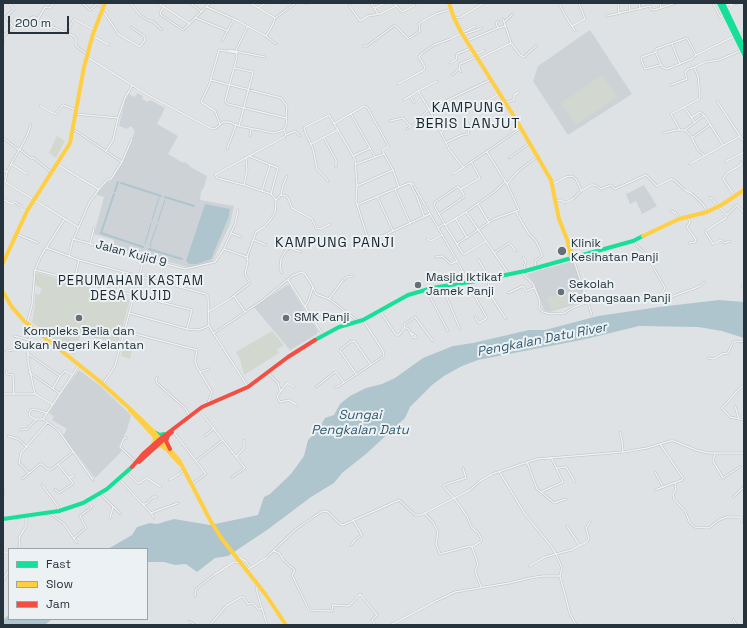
<!DOCTYPE html>
<style>
body{margin:0}
#map{position:relative;width:747px;height:628px;overflow:hidden;background:#dfe2e4;font-family:"Space Grotesk",sans-serif}
canvas{display:block}
.frame{position:absolute;inset:0;border:4px solid #27333c;pointer-events:none}
.legend{position:absolute;left:8px;top:548px;width:140px;height:72px;box-sizing:border-box;background:#ecf1f4;border:1px solid #9da5aa;margin:0;padding:5px 7px;list-style:none;font-size:12px;color:#27333c}
.legend li{display:flex;align-items:center;gap:8px;height:20px}
.legend b{width:20px;border:1px solid #9da5aa}
.scale{position:absolute;left:8px;top:16px;width:61px;height:18px;box-sizing:border-box;border:2px solid #27333c;border-top:0;padding-left:5px;font-size:12px;line-height:14px;white-space:nowrap;color:#27333c;-webkit-text-stroke:3px #ecf1f4;paint-order:stroke}
</style>
<div id="map">
<canvas width="747" height="628"></canvas>
<div class="frame"></div>
<ul class="legend">
<li><b style="height:5px;background:#16e098"></b>Fast</li>
<li><b style="height:5px;background:#ffcf43"></b>Slow</li>
<li><b style="height:5px;background:#f24e42"></b>Jam</li>
</ul>
<div class="scale">200 m</div>
</div>
<script>
const ctx = document.querySelector('canvas').getContext('2d');
ctx.lineJoin = 'round';
function paint(path, color) {
  ctx.fillStyle = color;
  ctx.fill(path, 'evenodd');
}
function poly(rows) {
  const path = new Path2D();
  for (const r of rows) {
    if (r.length === 3) {
      path.moveTo(r[0] + r[2], r[1]);
      path.arc(r[0], r[1], r[2], 0, 2 * Math.PI);
      continue;
    }
    path.moveTo(r[0], r[1]);
    for (let i = 2; i < r.length; i += 2) path.lineTo(r[i], r[i + 1]);
  }
  return path;
}
function trace(path, color, width, dash) {
  ctx.strokeStyle = color;
  ctx.lineWidth = width;
  ctx.lineCap = dash ? 'butt' : 'round';
  ctx.setLineDash(dash || []);
  ctx.stroke(path);
}
function label(font, color, halo, rows, align = 'center') {
  ctx.font = font + ' "Space Grotesk",sans-serif';
  ctx.lineWidth = 4;
  ctx.setLineDash([]);
  ctx.textBaseline = 'middle';
  ctx.strokeStyle = halo;
  ctx.fillStyle = color;
  for (const [text, x, y, turn = 0] of rows) {
    ctx.save();
    ctx.translate(x, y);
    ctx.rotate((+turn || 0) * Math.PI / 180);
    ctx.textAlign = isNaN(turn) ? turn : align;
    if (halo) ctx.strokeText(text, 0, 0);
    ctx.fillText(text, 0, 0);
    ctx.restore();
  }
}
const built = poly([
 [590,30,632,94,568,135,533,81,538,66],
 [137,93,143,96,142,99,148,102,150,100,165,108,157,124,178,136,168,154,183,163,185,162,192,168,207,176,204,187,201,192,200,200,234,206,230,224,212,262,196,266,188,267,150,257,149,254,141,251,138,254,112,247,114,240,94,234,104,197,97,195,98,192,108,181,110,182,115,174,129,148,135,131,131,126,127,129,119,126,125,101,129,94,135,97],
 [644,185,657,206,642,214,636,201,630,204,626,194],
 [573,261,587,301,549,312,544,310,534,283,527,274],
 [287,285,289,285,318,331,317,334,290,350,254,307],
 [79,370,99,385,131,415,127,430,118,447,122,451,95,478,63,436,67,429,52,420,54,417,49,413,66,387]
]);
const green = poly([
 [602,75,617,97,576,125,561,103],
 [57,136,65,141,56,158,49,153],
 [35,272,130,299,118,344,81,334,74,355,32,322,35,305,35,293,39,295,42,289,35,285],
 [573,290,577,302,551,310,547,298],
 [272,331,284,345,277,350,279,353,244,375,240,359,236,352],
 [124,345,133,347,130,359,121,356]
]);
const water = poly([
 [205,204,230,209,229,216,211,259,197,264,189,264,186,261],
 [719,300,744,302,744,338,722,331,698,327,639,326,586,339,478,360,462,366,444,376,432,385,410,407,405,418,366,454,342,473,334,483,311,497,267,530,228,556,215,558,197,572,186,564,175,565,164,562,147,562,147,549,108,549,132,535,137,527,150,523,157,524,174,519,210,525,258,515,264,497,270,494,291,474,304,456,308,440,318,430,325,418,334,415,340,404,350,396,366,388,382,384,395,378,423,358,453,346,473,343,529,330,545,330,598,316,659,307],
 [9,615,9,619,52,619,45,625,3,625,3,620]
]);
const stream = poly([
 [159,196,159,195],
 [152,220,159,198],
 [158,221,165,200],
 [145,244,151,223],
 [151,247,150,245,157,225],
 [150,249,151,248]
]);
const canal = poly([
 [121,183,161,196],
 [115,191,118,182],
 [114,194,101,233,143,247],
 [165,197,194,206],
 [149,249,182,259]
]);
const street = poly([
 [9,3,14,9,6,17,14,28],
 [82,3,90,10,97,4,103,8],
 [130,3,140,15,149,21,152,21,162,30],
 [158,3,190,24],
 [190,3,202,12],
 [250,3,275,18],
 [305,3,309,3],
 [371,3,378,14],
 [394,3,402,12,415,5],
 [559,3,566,17,575,31],
 [618,3,619,13],
 [629,3,630,11],
 [639,3,640,9],
 [660,3,661,8],
 [713,3,720,17,725,14],
 [725,3,729,5,737,3],
 [349,5,360,21,368,16,380,14,396,6],
 [650,6,651,9,654,10,676,3],
 [164,7,160,12,161,15,183,30,210,3],
 [207,7,234,19,266,36,276,44],
 [258,8,266,3],
 [375,8,385,3],
 [102,10,116,30,118,34,140,47,145,40,144,36,131,27],
 [728,11,732,5],
 [607,16,650,6],
 [196,18,228,31],
 [454,18,461,17,484,3],
 [38,19,45,7,50,8,54,3],
 [503,19,511,43],
 [504,22,513,14],
 [572,26,585,19,579,3],
 [498,28,505,26],
 [67,32,74,19,94,30],
 [463,35,482,28],
 [3,36,17,26,23,21,29,20,32,17,35,17,43,23,74,36,76,39,76,46,87,54],
 [93,36,109,45],
 [266,36,273,24,275,18,296,3],
 [739,36,744,32],
 [3,39,3,44],
 [222,41,234,19],
 [467,41,498,28,496,23,499,21],
 [672,44,680,64],
 [363,46,367,46,395,25,408,39,420,31,419,24,421,22,436,14,451,9],
 [228,51,229,50,265,57],
 [656,53,662,67,667,69,692,59,696,55,735,36],
 [475,55,484,50],
 [87,57,148,95,212,129,216,128,223,122,229,122,239,126,274,133,284,130,287,123,286,118,228,104,225,101,237,57,236,50,248,26],
 [478,59,511,43,520,55,524,57,537,45],
 [450,63,456,60,457,54,471,48],
 [660,65,645,69,641,59,642,57,656,52,656,49,687,38,696,55],
 [235,68,253,72,239,126],
 [461,72,459,69,460,64,476,57],
 [452,75,459,69],
 [211,80,281,98,287,106,286,118],
 [490,80,429,109,449,149,462,166,464,167,521,128],
 [398,84,424,70,425,67,419,57,421,54,434,45,450,39,475,26],
 [671,85,687,79,685,73,688,69,695,67,705,62,719,60,742,50],
 [410,96,414,103],
 [404,100,418,91],
 [717,101,744,142],
 [505,103,514,100,514,95,519,92],
 [479,105,499,94],
 [40,106,55,114,63,105,76,110],
 [685,108,695,123],
 [75,114,118,118,113,140,106,151],
 [351,114,375,157],
 [692,117,700,112,705,116],
 [118,118,125,98,132,86],
 [390,121,403,118,410,126],
 [335,123,364,106,367,107,388,145,388,147,382,150,393,170,399,187],
 [220,124,215,111,201,102,209,85,219,50,237,53],
 [468,127,2],
 [73,129,122,162,111,179,107,180,99,189,89,203,74,238],
 [407,129,417,122,429,109,418,91,437,81],
 [680,130,671,114,699,99,700,96,698,76,694,67],
 [685,130,703,116,705,116,723,145],
 [442,133,443,130,445,129],
 [663,133,676,130,685,130,692,137],
 [286,135,295,131,300,136],
 [250,136,251,129],
 [3,138,19,150],
 [324,138,336,160,336,167],
 [447,142,462,135,468,134,469,129],
 [311,144,338,130],
 [19,149,31,158,34,158,51,172],
 [227,149,236,125],
 [249,156,278,168,271,194,244,185,217,178,215,174,216,174,284,137,286,135,284,130],
 [353,156,370,148],
 [705,156,698,150,692,138,710,125],
 [509,158,530,143],
 [122,162,132,139],
 [725,162,744,152],
 [11,164,26,138,31,125],
 [57,164,98,189],
 [356,164,384,154],
 [690,164,740,136],
 [3,170,7,172,11,164,27,174],
 [7,172,5,182,78,227],
 [453,174,464,167],
 [328,181,317,169,313,149,304,129,305,127,329,115,355,159,357,186,356,201,368,239,371,241,393,231],
 [410,183,413,184,469,282],
 [410,183,417,197,424,216],
 [507,184,517,172,538,156],
 [553,184,566,177,572,176,576,179,581,190],
 [244,185,247,171,246,158],
 [357,186,393,170],
 [395,189,410,223],
 [461,189,480,178,472,163],
 [262,191,270,165],
 [271,194,276,200],
 [281,195,283,185,287,176],
 [377,196,393,231,430,214],
 [735,196,723,179,727,173,741,165,741,162],
 [710,197,726,214,728,214,737,205,744,213],
 [3,199,11,204,15,202,21,206,21,209,26,212],
 [556,201,560,200,564,202,567,202,573,199,581,191,591,185,595,185,601,189,611,185,615,189,646,175,657,186,671,179,674,180,685,190,691,193,703,204,707,212],
 [478,204,489,223],
 [357,205,409,183],
 [671,211,676,213,679,219],
 [466,212,508,273],
 [516,212,529,234,536,241,542,254,542,256,535,261,536,268],
 [439,214,464,197,464,195,459,187,457,187,435,202,434,205,439,214,445,225,463,254,465,254,486,241],
 [727,214,726,218,707,230,706,233,713,244,721,240,725,243,730,241],
 [688,217,690,222,687,227,696,240,695,242,689,243],
 [456,219,467,238],
 [445,225,466,212,494,192,505,182],
 [438,228,444,224],
 [231,233,241,237],
 [17,234,38,243],
 [427,239,431,241,442,235],
 [254,240,266,245],
 [634,240,637,246,645,253,664,286,665,288,660,296,661,298,665,299,693,289,700,286,705,282],
 [90,244,94,228],
 [457,244,494,219,519,210,507,184,487,152],
 [47,248,79,260,206,294,208,297,209,326,248,387],
 [494,253,509,243,516,251],
 [69,256,73,239,185,269,215,262,224,249,231,233,235,224,238,210],
 [247,257,256,232,264,227,271,219,275,212,276,200,281,195,286,196,288,198,292,208,312,219,316,228,321,229,330,224],
 [436,257,442,256,451,264,457,261],
 [523,257,526,262,524,267,525,271],
 [573,258,592,315],
 [478,259,489,278],
 [35,270,192,310,187,329],
 [521,272,533,284,540,301,539,308,543,312,551,314,565,313,574,307,588,302],
 [282,273,280,269,281,259,285,252,289,248,301,252],
 [489,279,488,291,506,319],
 [288,280,323,335],
 [74,281,79,260],
 [470,283,472,291,487,318,479,323,475,317],
 [442,286,460,329],
 [742,286,744,287],
 [313,287,316,294,329,299,358,321],
 [117,291,123,272],
 [427,291,448,331],
 [508,293,523,286,526,291,534,288],
 [475,295,488,291],
 [234,296,245,312],
 [329,299,342,281,347,277,353,276],
 [380,311,396,335,399,335,404,328,407,328,409,330,410,332,413,337,416,338,416,336,410,332],
 [208,312,231,298,250,283,245,274,248,261,247,257,224,249],
 [129,313,187,329,199,330,208,326],
 [27,324,32,305,35,270,41,256,64,220],
 [32,328,28,345,28,362,35,394],
 [404,328,405,324,415,317,433,341],
 [124,331,197,350,195,360,197,367,212,392,208,403],
 [214,333,263,300,292,276,301,272,305,274,313,287,309,299,305,307],
 [14,336,29,340],
 [6,351,20,349,22,348,28,348],
 [27,353,60,376,65,371,73,375],
 [708,358,714,359,722,354,728,353,733,342,744,341],
 [79,365,43,419,58,430,93,480],
 [6,371,7,374,13,375,14,393],
 [29,372,59,393],
 [200,372,209,369],
 [268,373,278,383,280,390],
 [356,374,340,351,341,349,350,342,353,341,355,342,371,365],
 [157,377,156,380,157,383,185,408,190,416],
 [103,384,115,366,144,258],
 [744,386,741,387,722,408,730,417,744,420],
 [294,387,287,383,277,396,280,402,289,400,297,405],
 [316,387,335,372,337,373,344,383],
 [335,387,339,386,384,356,383,351,363,320],
 [53,388,60,376],
 [3,394,35,394,52,404],
 [735,406,739,419],
 [199,410,245,468,232,477],
 [43,419,35,419,30,416,29,414,31,410,34,409,47,413],
 [21,430,27,429,37,419],
 [173,431,196,461,223,440],
 [620,432,622,441,623,452],
 [8,436,18,439,27,447],
 [205,436,214,428],
 [127,438,124,438,120,447,136,462],
 [715,454,713,461,723,478,741,466],
 [236,457,244,448,244,440],
 [527,462,537,489,541,492,563,482,551,457],
 [58,464,69,478,74,475],
 [463,468,466,478,444,485,444,487,454,498,467,516,471,526,475,531,477,531,482,540,480,542,472,547],
 [557,468,566,467,575,482],
 [127,472,137,483,139,483,147,478,161,487],
 [655,472,663,487],
 [29,473,19,463,21,453,47,423],
 [500,473,525,514,551,546,556,554,562,568,560,576,570,614,576,625],
 [22,479,40,464,42,464,47,469,52,469,73,452],
 [119,479,151,513,154,518],
 [169,480,179,474,184,469],
 [675,483,676,489,673,494,674,499,685,511,690,523,695,527,709,528,719,520,727,517,739,517,741,518,742,522],
 [192,484,206,474,196,461],
 [42,485,57,505,59,511],
 [3,488,3,496],
 [55,489,59,493,71,485,73,483,69,478],
 [655,490,682,480,683,478,660,444],
 [541,492,554,503,566,499],
 [100,494,121,514],
 [733,497,744,487],
 [143,504,146,504,153,497,157,497],
 [151,513,178,503],
 [424,513,433,522,438,532,436,544,440,554,470,546,472,547,478,564,475,571,481,587],
 [51,514,64,524,77,543],
 [110,518,113,507],
 [567,526,580,546],
 [74,538,86,528,80,516,92,507,88,501],
 [351,545,355,540,362,535,353,520],
 [18,549,20,545,19,538,26,526,26,516],
 [3,551,9,554],
 [274,551,279,553,284,561,295,570,292,575,309,610,332,611,333,605,349,606,360,594,377,615,372,620,375,625],
 [238,557,246,561,250,568],
 [529,566,545,557,571,550,587,542,589,538,586,528,590,522],
 [247,570,266,558,296,529,321,512,324,511,328,512,340,524,343,525,399,500,415,515,421,515,470,490,480,481,492,474,537,459,623,452,647,448,670,441,674,441,696,450,708,453,744,453],
 [3,580,9,570],
 [257,585,257,592,267,625],
 [195,596,196,589,214,575,234,562,239,563],
 [733,619,736,625],
 [189,621,195,625],
 [210,625,226,606,241,597,243,597,248,604,253,603,258,609,262,609],
 [391,625,434,602,455,592,509,583,530,578,543,576,560,576]
]);
const fast = poly([
 [719,3,744,54],
 [723,3,744,47],
 [315,340,339,327,363,320,408,295,432,288,476,281,525,271,633,241,643,236],
 [154,432,160,435,164,434],
 [3,519,59,511,83,503,107,489,133,466]
]);
const slow = poly([
 [449,3,454,18,461,32,515,118,551,180,559,219,574,257],
 [643,236,679,219,707,212,723,204,744,190],
 [568,244,571,257],
 [3,263,27,211,70,143,84,67,93,34,105,3],
 [3,292,12,307,24,321,98,380,127,406],
 [127,406,154,432,179,460,210,520,222,539,266,595,286,625],
 [130,410,180,464],
 [153,444,155,440,154,434],
 [156,447,160,445,168,450]
]);
const jam = poly([
 [168,436,166,441,170,449],
 [139,462,172,432],
 [132,467,143,454,160,439,202,407,248,387,288,357,315,340]
]);
const markers = [
 [562,251,5,"#677077"],
 [418,285,4,"#677077"],
 [561,292,4,"#677077"],
 [79,318,4,"#677077"],
 [286,318,4,"#677077"]
];
const poiNames = [
 ["Klinik",571,244],
 ["Kesihatan Panji",571,258],
 ["Masjid Iktikaf",426,278],
 ["Jamek Panji",426,292],
 ["Sekolah",569,285],
 ["Kebangsaan Panji",569,299],
 ["SMK Panji",294,318],
 ["Kompleks Belia dan",79,332,"center"],
 ["Sukan Negeri Kelantan",79,346,"center"]
];
const streetNames = [
 ["Jalan Kujid 9",131,254,15]
];
const neighbourhoodNames = [
 ["PERUMAHAN KASTAM",131,281],
 ["DESA KUJID",131,296]
];
const waterNames = [
 ["Pengkalan Datu River",542,340,-11],
 ["Sungai",360,415],
 ["Pengkalan Datu",360,430]
];
const quarterNames = [
 ["KAMPUNG",468,108],
 ["BERIS LANJUT",468,124],
 ["KAMPUNG PANJI",335,243]
];
paint(built, '#cdd2d7');
paint(green, '#d2d8cf');
paint(water, '#aec5ce');
trace(stream, '#aec5ce', 1);
trace(canal, '#aec5ce', 2);
trace(street, '#bdc0c2', 2.5);
trace(street, '#eef0f1', 1.5);
trace(fast, '#16e098', 4);
trace(slow, '#ffcf43', 4);
trace(jam, '#f24e42', 4);
for (const [x, y, r, color] of markers) {
  const dot = new Path2D();
  dot.arc(x, y, r, 0, 2 * Math.PI);
  ctx.fillStyle = color;
  ctx.fill(dot);
  trace(dot, '#ecf1f4', 1.5);
}
label('12px', '#27333c', '#ecf1f4', poiNames, 'left');
label('12px', '#27333c', '#ecf1f4', streetNames);
ctx.letterSpacing = '1px';
label('13px', '#1a242d', '#ecf1f4', neighbourhoodNames);
ctx.letterSpacing = '0px';
label('italic 13px', '#335b6e', '#ecf1f4', waterNames);
ctx.letterSpacing = '1px';
label('14px', '#1a242d', '#ecf1f4', quarterNames);
ctx.letterSpacing = '0px';
</script>
